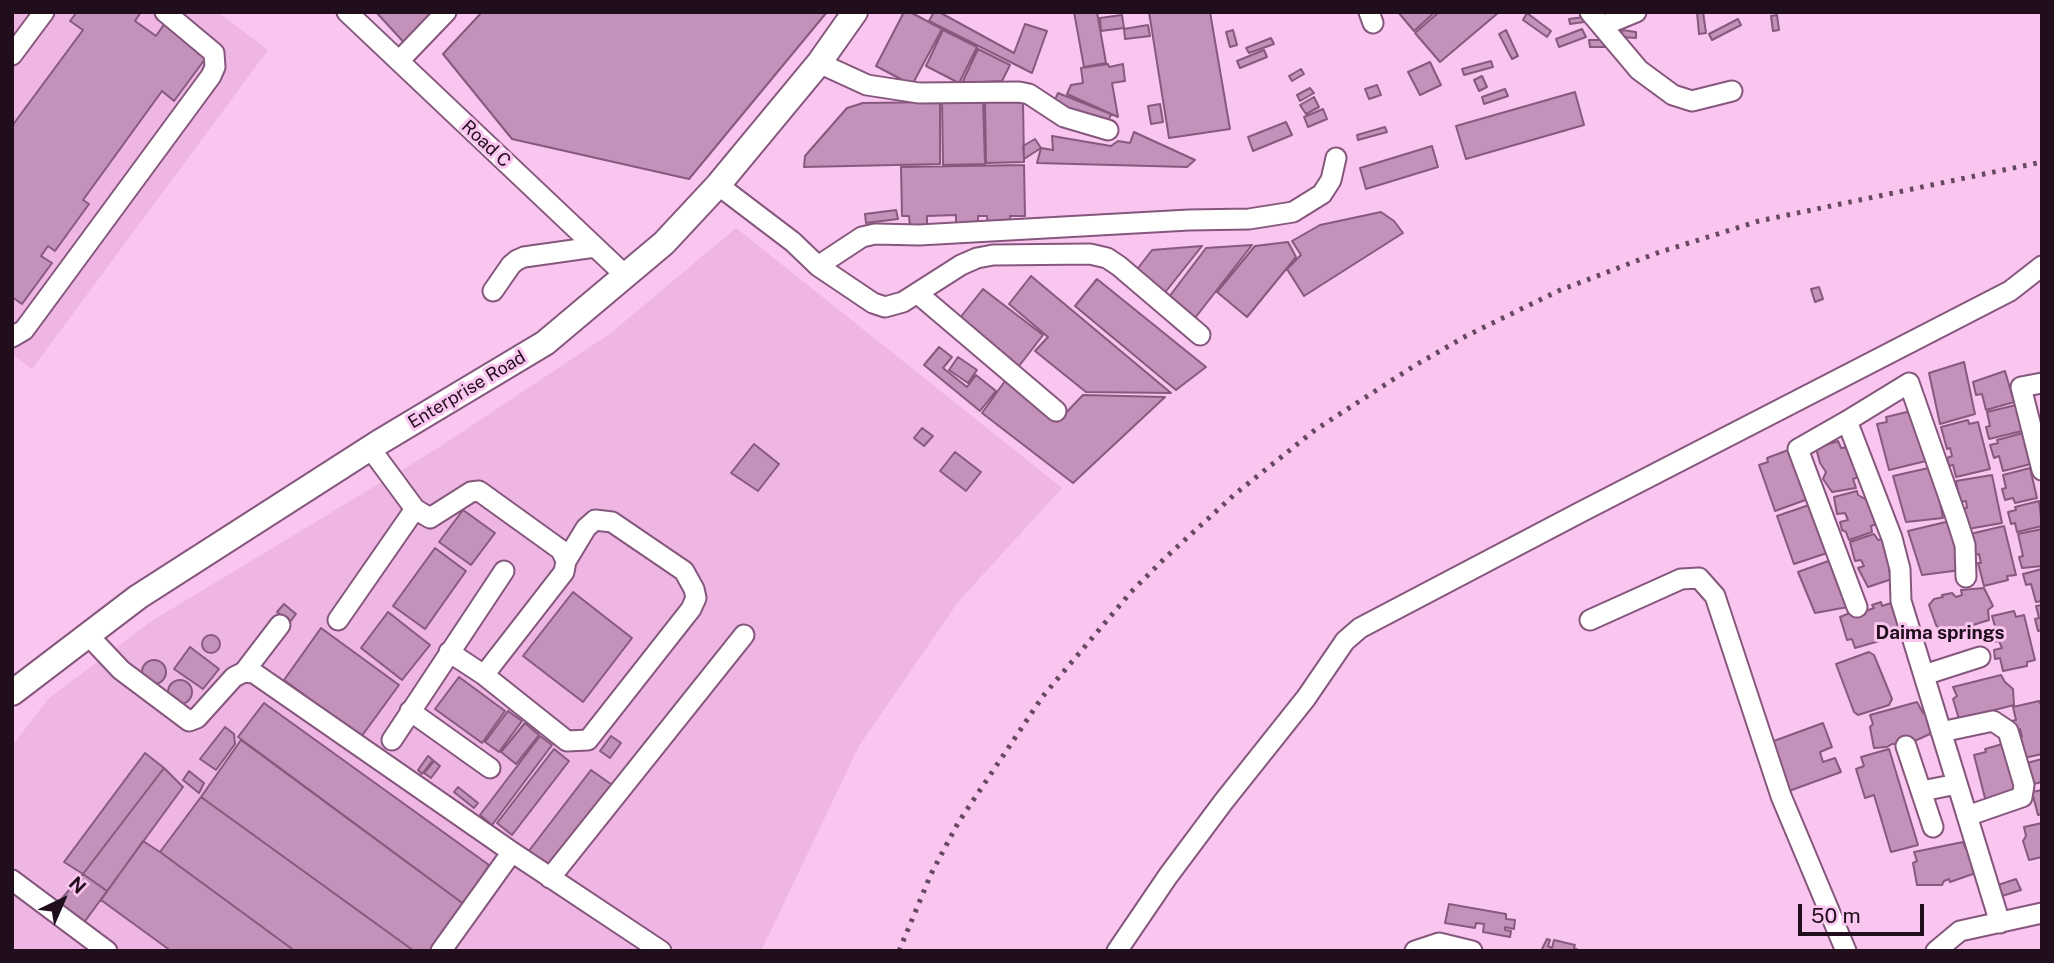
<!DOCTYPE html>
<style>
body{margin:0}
#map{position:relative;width:2054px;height:963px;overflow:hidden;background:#fac5ef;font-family:"Public Sans",sans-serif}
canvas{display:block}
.frame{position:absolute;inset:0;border:14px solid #200e1c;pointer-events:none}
.north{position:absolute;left:28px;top:865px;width:70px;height:70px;-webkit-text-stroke:5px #fac5ef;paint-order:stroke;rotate:44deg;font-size:19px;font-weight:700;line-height:28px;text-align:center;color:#200e1c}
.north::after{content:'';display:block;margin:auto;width:24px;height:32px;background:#200e1c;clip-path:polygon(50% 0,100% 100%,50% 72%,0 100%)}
.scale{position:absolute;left:1798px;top:904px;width:126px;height:32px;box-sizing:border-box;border:4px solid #200e1c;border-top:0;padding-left:9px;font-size:21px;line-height:24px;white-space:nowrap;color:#200e1c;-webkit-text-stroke:5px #fac5ef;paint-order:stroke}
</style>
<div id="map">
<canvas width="2054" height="963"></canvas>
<div class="frame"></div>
<div class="north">N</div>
<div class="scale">50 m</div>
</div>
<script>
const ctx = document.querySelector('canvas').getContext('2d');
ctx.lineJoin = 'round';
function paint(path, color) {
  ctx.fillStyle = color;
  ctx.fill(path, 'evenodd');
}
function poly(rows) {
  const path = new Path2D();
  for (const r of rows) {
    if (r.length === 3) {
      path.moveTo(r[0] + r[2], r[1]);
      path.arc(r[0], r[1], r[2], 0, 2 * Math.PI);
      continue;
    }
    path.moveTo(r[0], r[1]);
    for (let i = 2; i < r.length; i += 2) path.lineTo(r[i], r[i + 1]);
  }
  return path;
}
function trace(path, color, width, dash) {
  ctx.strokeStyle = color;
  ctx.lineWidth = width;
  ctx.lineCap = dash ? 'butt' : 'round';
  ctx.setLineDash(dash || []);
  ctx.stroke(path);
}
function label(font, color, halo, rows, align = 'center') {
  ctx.font = font + ' "Public Sans",sans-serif';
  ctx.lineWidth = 6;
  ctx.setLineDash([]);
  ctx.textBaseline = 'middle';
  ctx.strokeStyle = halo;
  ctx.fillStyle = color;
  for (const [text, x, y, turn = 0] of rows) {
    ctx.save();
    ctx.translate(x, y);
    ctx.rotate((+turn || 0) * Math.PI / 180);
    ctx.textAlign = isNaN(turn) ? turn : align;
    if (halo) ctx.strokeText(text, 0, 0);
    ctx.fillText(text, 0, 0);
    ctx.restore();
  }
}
const built = poly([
 [12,12,218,12,268,50,32,369,12,354],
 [736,228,1062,488,958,602,859,746,761,951,12,951,12,746,49,698,150,622,438,448,611,333]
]);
const building = poly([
 [77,12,141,12,135,21,156,36,165,23,208,55,174,101,162,91,83,200,89,204,55,251,48,246,41,256,52,263,22,304,12,297,12,126,83,30,70,21,77,12],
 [376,12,442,12,409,48,376,12],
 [482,12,827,12,689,179,512,139,443,54,482,12],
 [904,12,910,12,942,29,912,85,876,66,904,12],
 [934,12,939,12,1014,53,1025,24,1047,31,1032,73,929,21,934,12],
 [1074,12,1097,12,1106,63,1084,67,1074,12],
 [1149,12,1210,12,1230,129,1169,138,1149,12],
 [1398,12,1435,12,1414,31,1398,12],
 [1439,12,1497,12,1498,13,1440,62,1415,33,1439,12],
 [1697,12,1703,12,1706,33,1699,34,1697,12],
 [1527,13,1551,31,1547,37,1523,20,1527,13],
 [1122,15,1124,28,1101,31,1100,18,1122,15],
 [1777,15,1779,30,1773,31,1771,16,1777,15],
 [1584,17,1584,22,1570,24,1569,19,1584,17],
 [1738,19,1741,25,1712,40,1709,34,1738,19],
 [1148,25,1150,36,1125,39,1124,29,1148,25],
 [1582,29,1586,37,1559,47,1556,39,1582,29],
 [943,30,977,47,959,83,926,66,943,30],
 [1233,30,1237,45,1230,47,1226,32,1233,30],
 [1506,30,1518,56,1512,59,1499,34,1506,30],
 [1622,30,1636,32,1636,38,1621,37,1622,30],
 [1271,38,1274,44,1249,53,1246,48,1271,38],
 [1589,40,1605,40,1605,47,1590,47,1589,40],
 [978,49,1010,65,1002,81,962,83,978,49],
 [1264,50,1267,57,1240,68,1237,61,1264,50],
 [1491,61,1493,67,1464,75,1462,69,1491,61],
 [1430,62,1441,85,1420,95,1408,72,1430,62],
 [1108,64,1109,67,1123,64,1125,81,1112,83,1118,117,1067,94,1071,85,1083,83,1081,68,1108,64],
 [1301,69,1304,74,1292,81,1289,76,1301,69],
 [1482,76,1487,87,1479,91,1474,80,1482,76],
 [1377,85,1381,95,1369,99,1365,89,1377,85],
 [1310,88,1314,93,1300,101,1297,95,1310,88],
 [1505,89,1508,96,1484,104,1482,97,1505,89],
 [1575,92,1584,125,1466,159,1456,126,1575,92],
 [1058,93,1111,114,1106,127,1053,104,1058,93],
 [1314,97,1319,107,1306,114,1300,105,1314,97],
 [942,101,983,101,985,164,943,165,942,101],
 [940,102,940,164,804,167,805,156,847,108,863,103,940,102],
 [985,102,1023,102,1024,162,986,163,985,102],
 [1160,104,1163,122,1151,124,1148,106,1160,104],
 [1323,109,1327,119,1308,127,1304,117,1323,109],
 [1286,122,1292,135,1253,151,1248,137,1286,122],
 [1385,127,1387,132,1358,140,1357,135,1385,127],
 [1134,132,1195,160,1187,167,1037,163,1041,148,1053,150,1052,136,1111,146,1118,141,1130,143,1134,132],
 [1035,139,1041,148,1024,159,1023,146,1035,139],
 [1432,146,1438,167,1366,189,1360,168,1432,146],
 [1024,165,1025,216,1010,216,1011,227,988,227,987,216,978,216,978,227,956,227,956,215,927,216,927,226,910,227,909,216,902,216,901,167,1024,165],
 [896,210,898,219,866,223,865,214,896,210],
 [1381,212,1394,221,1403,233,1304,296,1287,269,1301,255,1292,241,1320,225,1381,212],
 [1288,242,1296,257,1247,317,1217,292,1255,246,1288,242],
 [1252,245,1195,318,1169,297,1206,248,1252,245],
 [1202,246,1163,295,1135,272,1152,250,1202,246],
 [1031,276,1171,393,1086,392,1035,351,1048,337,1009,304,1031,276],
 [1097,279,1206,367,1176,390,1075,306,1097,279],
 [1819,287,1823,299,1815,302,1811,289,1819,287],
 [983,289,1043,335,1019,366,959,319,983,289],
 [939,347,952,357,943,368,967,387,976,375,996,391,980,411,924,365,939,347],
 [958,357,977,370,968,383,949,370,958,357],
 [1964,362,1975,414,1940,424,1929,373,1964,362],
 [2005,371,2014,402,1986,410,1982,394,1976,395,1973,382,2005,371],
 [1005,381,1057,422,1083,395,1165,397,1073,483,982,413,1005,381],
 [2016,405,2022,431,1989,439,1986,427,1990,426,1987,412,2016,405],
 [1911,411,1926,461,1889,470,1877,424,1887,422,1886,417,1911,411],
 [1968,420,1969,424,1978,422,1990,469,1956,477,1953,465,1949,466,1947,458,1952,456,1950,448,1947,449,1941,427,1968,420],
 [922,428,933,436,924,446,914,438,922,428],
 [2023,433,2031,464,2003,471,1999,456,1994,458,1990,445,1998,443,1997,440,2023,433],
 [1838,441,1841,448,1850,447,1859,477,1853,479,1856,488,1832,492,1823,479,1826,472,1820,463,1816,448,1838,441],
 [754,444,779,464,758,491,731,473,754,444],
 [1791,449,1808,499,1775,511,1759,465,1768,462,1767,458,1791,449],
 [955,452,981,472,966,491,940,471,955,452],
 [1933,467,1943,518,1906,522,1893,476,1933,467],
 [2030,468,2037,498,2015,503,2013,498,2005,500,2002,489,2006,488,2003,475,2030,468],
 [1992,475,2002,523,1968,529,1961,509,1967,508,1966,501,1960,502,1956,481,1992,475],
 [1857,491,1858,495,1867,500,1876,524,1871,526,1872,532,1849,540,1846,532,1842,530,1840,522,1848,520,1845,513,1837,514,1834,497,1857,491],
 [2039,501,2042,526,2017,532,2015,523,2011,524,2008,512,2016,510,2015,507,2039,501],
 [1809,505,1827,553,1794,564,1777,516,1809,505],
 [463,510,495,533,471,565,439,542,463,510],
 [1950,521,1961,570,1922,575,1908,531,1950,521],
 [2004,526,2016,575,2007,576,2008,580,1984,586,1978,563,1981,563,1979,554,1973,555,1970,534,2004,526],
 [2042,529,2042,566,2022,568,2019,557,2023,556,2018,534,2042,529],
 [1874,534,1878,540,1884,539,1895,567,1889,570,1892,579,1868,587,1858,568,1864,566,1861,560,1855,561,1850,542,1874,534],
 [435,548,466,571,425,629,393,606,435,548],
 [1831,560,1848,607,1815,613,1798,572,1831,560],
 [2042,569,2042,601,2036,602,2031,584,2026,585,2023,574,2042,569],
 [1984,588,1993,606,1988,610,1989,620,1944,634,1936,625,1929,605,1934,599,1943,597,1942,595,1952,593,1956,597,1962,595,1961,590,1984,588],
 [573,592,632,638,583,702,523,656,573,592],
 [1897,601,1907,633,1855,648,1852,639,1847,640,1840,617,1865,607,1866,611,1874,608,1872,605,1881,602,1882,606,1897,601],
 [284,604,296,614,290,622,277,612,284,604],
 [2042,605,2042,630,2038,631,2035,619,2039,618,2036,606,2042,605],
 [2014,611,2016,617,2024,615,2035,660,2027,662,2027,666,2003,671,2000,658,1995,659,1994,650,2002,648,1999,641,1991,642,1989,632,1996,630,1992,616,2014,611],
 [388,612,430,645,402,680,361,648,388,612],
 [321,628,399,685,361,737,284,680,321,628],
 [211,644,9],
 [190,647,219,669,203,689,174,669,190,647],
 [1869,652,1874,655,1892,699,1889,705,1858,715,1854,712,1836,664,1869,652],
 [154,672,12],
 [2001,675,2005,682,2013,689,2014,705,1959,719,1953,699,1957,696,1953,687,2001,675],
 [459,677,505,711,482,743,435,709,459,677],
 [180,692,12],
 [2039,701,2042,707,2042,754,2024,758,2017,738,2022,737,2020,729,2015,731,2012,721,2016,720,2013,707,2039,701],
 [1917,702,1923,713,1926,711,1930,716,1930,734,1910,743,1892,744,1887,747,1874,748,1870,727,1873,724,1870,715,1917,702],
 [264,703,489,865,465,905,238,737,264,703],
 [508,711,522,721,499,752,485,742,508,711],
 [525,723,539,735,516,764,501,752,525,723],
 [1823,723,1832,747,1820,752,1823,762,1835,758,1841,772,1789,791,1771,742,1823,723],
 [225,727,234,734,235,744,216,770,200,759,225,727],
 [540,736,552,745,492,825,480,815,540,736],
 [611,736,621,743,610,758,600,751,611,736],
 [241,740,465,905,430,951,414,951,201,797,241,740],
 [2006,743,2020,797,1986,802,1974,755,1986,752,1985,749,2006,743],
 [554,749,569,761,512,835,497,823,554,749],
 [1889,749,1918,845,1891,852,1874,795,1865,798,1856,769,1864,766,1861,757,1889,749],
 [145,753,164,768,83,874,64,862,145,753],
 [428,756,433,760,422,774,418,770,428,756],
 [2042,759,2042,782,2029,785,2027,763,2042,759],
 [434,761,440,766,431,778,424,773,434,761],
 [164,768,183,787,107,891,83,874,164,768],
 [591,770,615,787,551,871,528,852,591,770],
 [189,771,204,783,199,793,183,780,189,771],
 [458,787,478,803,474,808,454,792,458,787],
 [2042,790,2042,814,2038,815,2032,792,2042,790],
 [201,797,414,951,295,951,160,852,201,797],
 [2042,823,2042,857,2029,860,2023,841,2026,836,2024,827,2042,823],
 [143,841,160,852,295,951,171,951,101,900,143,841],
 [1963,842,1966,849,1972,850,1973,874,1950,882,1949,879,1944,881,1942,885,1917,885,1913,863,1917,861,1914,852,1963,842],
 [83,874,107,891,83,924,58,903,83,874],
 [2016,879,2021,890,2002,896,1998,885,2016,879],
 [1449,904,1506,914,1506,919,1515,920,1514,929,1505,927,1505,930,1511,931,1510,937,1483,932,1484,924,1476,923,1475,928,1445,923,1449,904],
 [1547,939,1550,940,1548,946,1552,948,1554,940,1575,945,1574,948,1580,951,1541,951,1547,939]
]);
const minor = poly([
 [347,12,626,276],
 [1369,12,1373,23],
 [1590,12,1639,70,1673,95,1692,101,1732,91],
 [1602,26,1636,12],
 [12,55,44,12],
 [399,61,446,12],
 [819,63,867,85,919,93,1019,92,1029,94,1064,117,1108,130],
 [718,185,793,242,818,266,873,303,885,307,903,302,961,265,977,258,993,255,1090,254,1107,258,1119,266,1200,335],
 [818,266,862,237,875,234,919,235,1189,220,1249,219,1293,212,1322,194,1331,180,1336,158],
 [493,291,511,265,517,260,524,257,595,247],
 [917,293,1056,411],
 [12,337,24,330,211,76,215,67,214,53,165,12],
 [2042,383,2021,387,2042,470],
 [1847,421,1909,383,1957,520,1965,545,1966,577],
 [370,448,415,509,430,518,471,492,479,491,561,550,566,561,564,572,484,675],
 [1857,607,1798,449,1847,421,1892,538,1900,569,1901,601,2000,923],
 [338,620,415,509],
 [1590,620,1681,579,1699,578,1715,596,1781,796,1846,951],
 [88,635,121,670,189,721,197,718,234,677,244,672,254,673,512,852,661,951],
 [449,652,484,675,567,741,588,740,691,609,696,598,694,589,684,571,612,522,595,520,586,528,566,561],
 [244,672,280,625],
 [1924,675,1980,657],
 [410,711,490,768],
 [1941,732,1993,721,2008,731,2024,785,2022,797,1967,816],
 [392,740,504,571],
 [1906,746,1933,827],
 [1922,791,1957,784],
 [550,878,744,635],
 [12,880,107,951],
 [441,951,512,852],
 [1117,951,1168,876,1224,801,1306,698,1345,641,1360,628,1579,513,2010,291,2042,266],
 [1415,951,1439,943,1472,951],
 [1936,951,1960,931,2042,913]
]);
const major = poly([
 [12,693,138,597,378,443,545,343,664,243,718,185,819,63,855,12]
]);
const rail = poly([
 [899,951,931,874,958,823,1043,696,1131,592,1164,559,1235,494,1315,430,1414,366,1466,336,1558,291,1657,253,1759,221,2042,162]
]);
const streetNames = [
 ["Road C",486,144,43],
 ["Enterprise Road",467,390,-31]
];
const neighbourhoodNames = [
 ["Daima springs",1940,633]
];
paint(built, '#efb6e3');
paint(building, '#c391b9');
trace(building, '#87597e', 2);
trace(minor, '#85577c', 23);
trace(major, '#85577c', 28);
trace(minor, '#fff', 19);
trace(major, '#fff', 24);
trace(rail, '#66485f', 5, [3.5, 7]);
label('18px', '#200e1c', '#fac5ef', streetNames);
label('bold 19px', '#200e1c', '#fac5ef', neighbourhoodNames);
</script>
